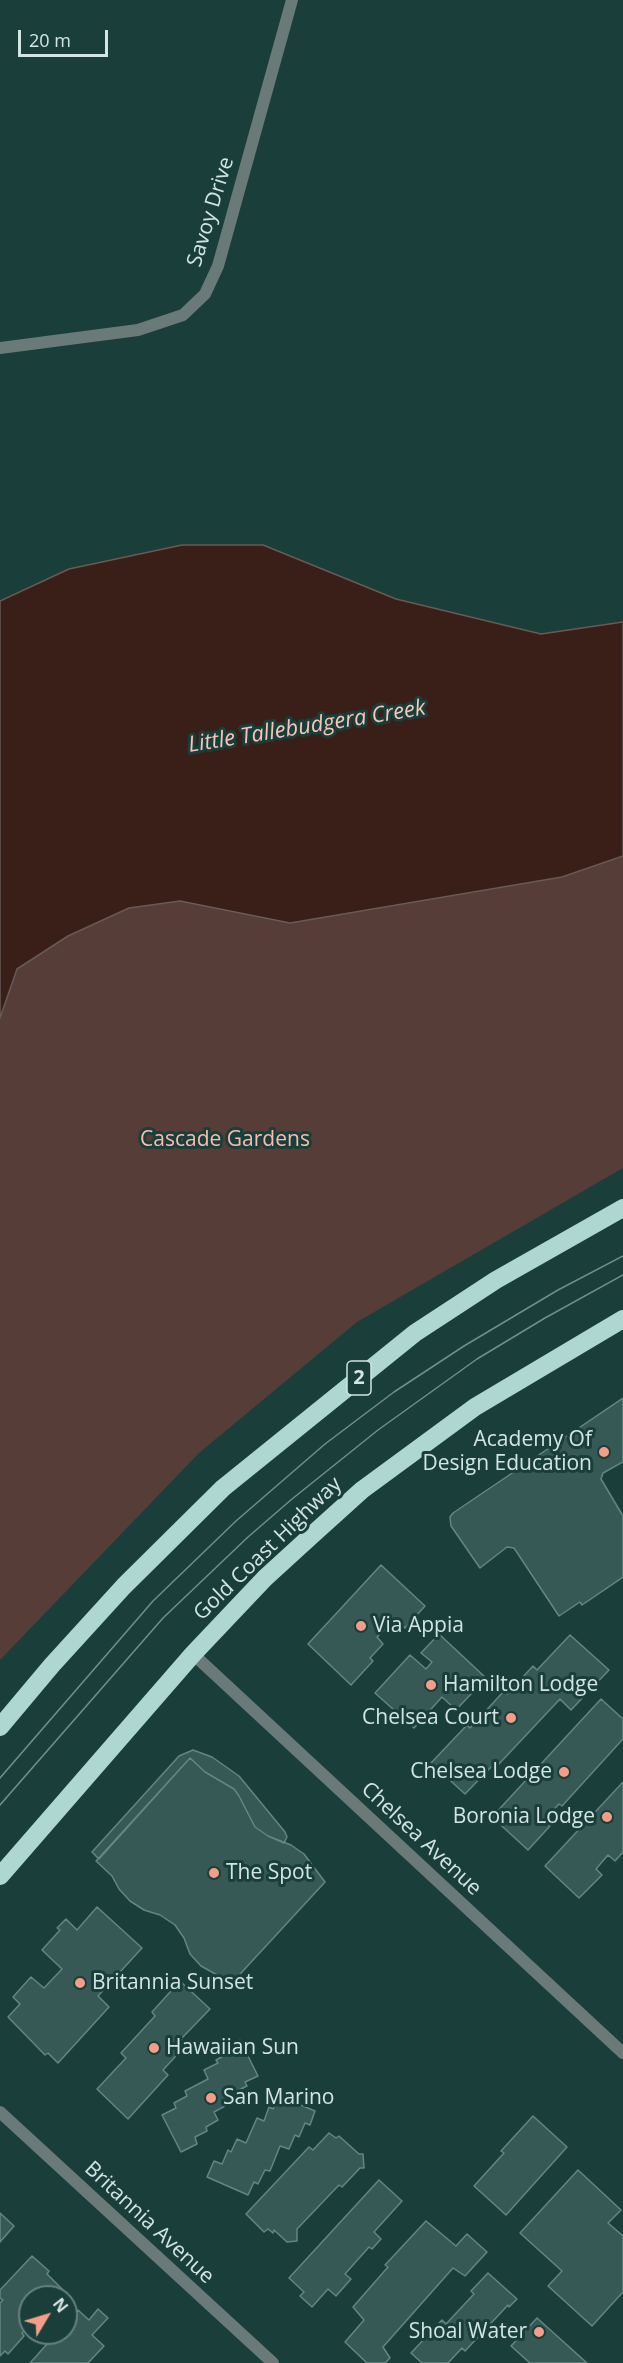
<!DOCTYPE html>
<style>
body{margin:0}
#map{position:relative;width:623px;height:2363px;overflow:hidden;background:#1a3e3a;font-family:"Open Sans",sans-serif}
canvas{display:block}
.north{position:absolute;left:18px;top:2285px;width:60px;height:60px;box-sizing:border-box;background:#1a3e3a;border:2px solid #64817e;border-radius:50%;rotate:52deg;font-size:16px;font-weight:700;line-height:24px;text-align:center;color:#d2e5e3}
.north::after{content:'';display:block;margin:auto;width:21px;height:27px;background:#f49e89;clip-path:polygon(50% 0,100% 100%,50% 72%,0 100%)}
.scale{position:absolute;left:18px;top:30px;width:90px;height:27px;box-sizing:border-box;border:3px solid #d2e5e3;border-top:0;padding-left:8px;font-size:18px;line-height:21px;white-space:nowrap;color:#d2e5e3;-webkit-text-stroke:4px #1a3e3a;paint-order:stroke}
</style>
<div id="map">
<canvas width="623" height="2363"></canvas>
<div class="north">N</div>
<div class="scale">20 m</div>
</div>
<script>
const ctx = document.querySelector('canvas').getContext('2d');
ctx.lineJoin = 'round';
function paint(path, color) {
  ctx.fillStyle = color;
  ctx.fill(path, 'evenodd');
}
function poly(rows) {
  const path = new Path2D();
  for (const r of rows) {
    path.moveTo(r[0], r[1]);
    for (let i = 2; i < r.length; i += 2) path.lineTo(r[i], r[i + 1]);
  }
  return path;
}
function trace(path, color, width, dash) {
  ctx.strokeStyle = color;
  ctx.lineWidth = width;
  ctx.lineCap = dash ? 'butt' : 'round';
  ctx.setLineDash(dash || []);
  ctx.stroke(path);
}
function label(font, color, halo, rows, align = 'center') {
  ctx.font = font + ' "Open Sans",sans-serif';
  ctx.lineWidth = 6;
  ctx.setLineDash([]);
  ctx.textBaseline = 'middle';
  ctx.strokeStyle = halo;
  ctx.fillStyle = color;
  for (const [text, x, y, turn = 0] of rows) {
    ctx.save();
    ctx.translate(x, y);
    ctx.rotate((+turn || 0) * Math.PI / 180);
    ctx.textAlign = isNaN(turn) ? turn : align;
    if (halo) ctx.strokeText(text, 0, 0);
    ctx.fillText(text, 0, 0);
    ctx.restore();
  }
}
const green = poly([
 [623,856,623,1168,357,1322,199,1453,0,1660,0,1018,17,969,68,936,129,908,180,901,290,923,562,877]
]);
const water = poly([
 [182,545,263,545,396,599,541,634,623,622,623,856,562,877,290,923,180,901,129,908,68,936,17,969,0,1018,0,601,69,569,182,545]
]);
const building = poly([
 [623,1398,623,1462,603,1473,601,1479,623,1516,623,1577,582,1605,580,1602,559,1616,514,1548,507,1547,480,1568,451,1526,450,1517,453,1513,623,1398],
 [381,1565,425,1606,405,1628,400,1623,390,1634,385,1629,377,1637,383,1644,370,1658,373,1661,351,1685,308,1644,381,1565],
 [439,1634,486,1678,456,1710,442,1697,414,1728,375,1693,410,1655,426,1669,432,1662,421,1653,439,1634],
 [570,1635,609,1670,571,1710,560,1699,498,1765,495,1763,465,1794,431,1763,467,1725,470,1728,504,1691,507,1694,533,1666,537,1670,570,1635],
 [601,1699,623,1719,623,1739,562,1806,559,1804,544,1820,550,1826,528,1850,492,1817,601,1699],
 [193,1750,212,1757,239,1776,285,1832,287,1837,284,1843,268,1836,255,1827,239,1796,234,1789,205,1772,190,1758,99,1859,92,1852,179,1756,193,1750],
 [190,1758,205,1772,234,1789,239,1796,255,1827,268,1836,291,1845,304,1854,325,1882,230,1985,226,1980,201,1966,190,1954,184,1938,175,1925,160,1915,144,1910,130,1901,119,1889,112,1876,96,1861,190,1758],
 [623,1782,623,1852,615,1861,608,1855,596,1869,602,1875,579,1898,545,1866,623,1782],
 [97,1907,142,1948,98,1996,109,2007,58,2063,48,2053,45,2055,8,2017,20,2004,13,1997,31,1977,44,1988,62,1969,42,1950,60,1930,57,1928,66,1919,77,1930,97,1907],
 [180,1981,210,2009,181,2039,187,2044,163,2070,168,2075,128,2119,97,2089,126,2058,121,2053,155,2016,152,2012,180,1981],
 [240,2040,258,2076,245,2082,247,2086,235,2092,238,2099,214,2112,218,2120,206,2127,207,2131,195,2137,197,2144,181,2152,162,2115,176,2108,174,2103,187,2096,185,2091,208,2079,204,2070,218,2063,216,2060,229,2053,227,2048,240,2040],
 [279,2096,315,2111,310,2125,305,2123,299,2137,295,2135,289,2149,280,2146,270,2171,265,2170,258,2184,254,2182,248,2195,207,2177,214,2161,222,2164,228,2150,231,2152,237,2139,246,2143,257,2118,264,2121,269,2107,273,2109,279,2096],
 [533,2116,567,2147,506,2215,474,2186,504,2153,501,2151,533,2116],
 [329,2133,336,2138,339,2136,359,2154,363,2154,364,2168,360,2168,342,2187,339,2185,297,2229,297,2241,287,2242,274,2230,273,2233,268,2229,264,2232,246,2214,309,2147,313,2150,329,2133],
 [578,2170,621,2210,608,2223,623,2236,623,2292,592,2326,548,2286,562,2271,520,2233,578,2170],
 [379,2180,402,2201,374,2232,381,2239,372,2249,369,2247,345,2274,351,2279,336,2296,328,2289,312,2307,300,2296,304,2292,289,2278,379,2180],
 [0,2213,14,2226,0,2242,0,2213],
 [426,2221,456,2246,467,2234,487,2252,465,2276,453,2268,383,2347,390,2358,385,2363,367,2363,345,2342,364,2320,353,2307,388,2267,385,2265,426,2221],
 [32,2256,49,2271,47,2274,63,2290,56,2297,30,2297,30,2325,22,2333,24,2336,8,2354,5,2351,0,2356,0,2303,3,2300,0,2298,0,2290,32,2256],
 [488,2273,517,2299,509,2307,508,2305,465,2351,462,2348,448,2363,422,2363,411,2353,442,2320,446,2324,474,2294,471,2291,488,2273],
 [98,2309,108,2318,92,2335,104,2346,88,2363,30,2363,57,2333,66,2333,66,2323,78,2310,89,2320,98,2309],
 [537,2318,587,2363,530,2363,511,2346,537,2318]
]);
const street = poly([
 [0,348,138,330,183,315,205,294,218,266,292,0],
 [193,1654,623,2053],
 [0,2112,273,2363]
]);
const highway = poly([
 [0,1727,52,1665,124,1586,223,1488,415,1333,496,1280,623,1208],
 [0,1876,193,1654,265,1578,311,1536,362,1490,475,1407,623,1319]
]);
const tram = poly([
 [0,1778,153,1601,236,1521,325,1444,394,1392,464,1346,558,1290,623,1256],
 [0,1805,163,1618,248,1537,292,1499,378,1430,477,1359,545,1318,623,1275]
]);
const markers = [
 [604,1452,6,"#f49e89"],
 [361,1626,6,"#f49e89"],
 [431,1685,6,"#f49e89"],
 [511,1718,6,"#f49e89"],
 [564,1772,6,"#f49e89"],
 [607,1817,6,"#f49e89"],
 [214,1873,6,"#f49e89"],
 [80,1983,6,"#f49e89"],
 [154,2048,6,"#f49e89"],
 [211,2098,6,"#f49e89"],
 [539,2332,6,"#f49e89"]
];
const shields = [
 [359,1378,24]
];
const shieldNames = [
 ["2",359,1378]
];
const streetNames = [
 ["Savoy Drive",211,212,-73],
 ["Gold Coast Highway",268,1549,-44],
 ["Chelsea Avenue",421,1839,43],
 ["Britannia Avenue",149,2223,43]
];
const parkNames = [
 ["Cascade Gardens",225,1140]
];
const poiNames = [
 ["Academy Of",592,1440,"right"],
 ["Design Education",592,1464,"right"],
 ["Via Appia",373,1626],
 ["Hamilton Lodge",443,1685],
 ["Chelsea Court",499,1718,"right"],
 ["Chelsea Lodge",552,1772,"right"],
 ["Boronia Lodge",595,1817,"right"],
 ["The Spot",226,1873],
 ["Britannia Sunset",92,1983],
 ["Hawaiian Sun",166,2048],
 ["San Marino",223,2098],
 ["Shoal Water",527,2332,"right"]
];
const waterNames = [
 ["Little Tallebudgera Creek",307,727,-9]
];
paint(green, '#563d37');
paint(water, '#3a1f18');
trace(water, '#685a55', 1.5);
paint(building, '#365955');
trace(building, '#628782', 1.5);
trace(street, '#6a7a78', 12);
trace(highway, '#aed7d2', 18);
trace(tram, '#728e8b', 1.5);
for (const [x, y, r, color] of markers) {
  const dot = new Path2D();
  dot.arc(x, y, r, 0, 2 * Math.PI);
  ctx.fillStyle = color;
  ctx.fill(dot);
  trace(dot, '#1a3e3a', 2);
}
for (const [x, y, w] of shields) {
  const box = new Path2D();
  box.roundRect(x - w / 2, y - 17, w, 34, 4.5);
  ctx.fillStyle = '#1a3e3a';
  ctx.fill(box);
  trace(box, '#d2e5e3', 1.5);
}
label('bold 20px', '#d2e5e3', null, shieldNames);
label('21px', '#d2e5e3', '#1a3e3a', streetNames);
label('21px', '#f9bcad', '#1a3e3a', parkNames);
label('21px', '#d2e5e3', '#1a3e3a', poiNames, 'left');
label('italic 22px', '#f8c7ba', '#1a3e3a', waterNames);
</script>
